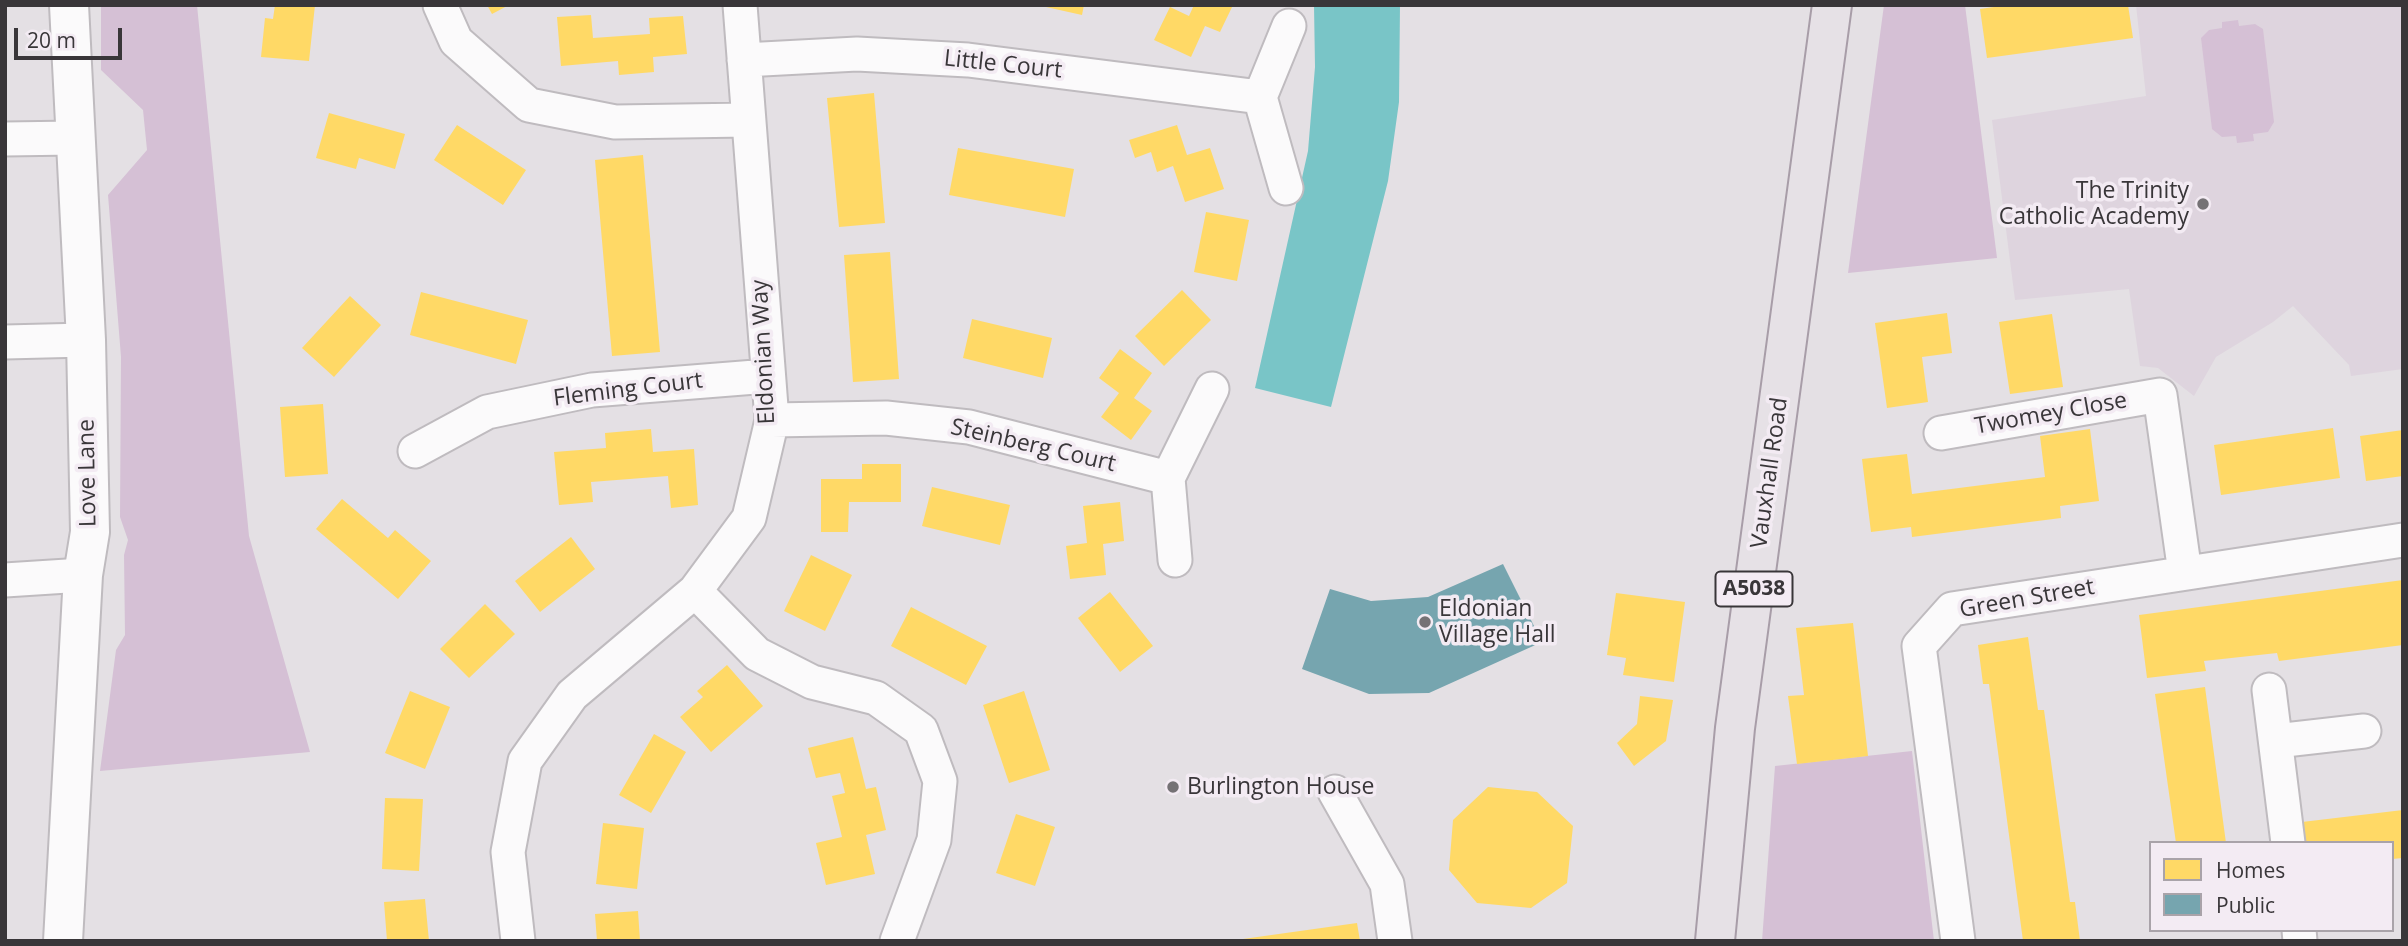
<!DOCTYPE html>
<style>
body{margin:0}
#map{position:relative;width:2408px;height:946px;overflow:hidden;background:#e4e0e4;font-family:"Open Sans",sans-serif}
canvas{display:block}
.frame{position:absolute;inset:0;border:7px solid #393639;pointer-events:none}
.legend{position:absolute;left:2149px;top:841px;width:245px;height:91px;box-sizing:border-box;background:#f3ebf3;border:2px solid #a9a3a9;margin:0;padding:9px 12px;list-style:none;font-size:21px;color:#393639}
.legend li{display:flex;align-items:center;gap:14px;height:35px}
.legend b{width:35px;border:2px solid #a9a3a9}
.scale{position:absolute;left:14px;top:28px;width:108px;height:32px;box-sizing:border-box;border:4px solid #393639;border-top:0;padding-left:9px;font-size:21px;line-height:24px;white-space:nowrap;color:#393639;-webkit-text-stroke:5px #f3ebf3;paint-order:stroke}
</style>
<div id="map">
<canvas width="2408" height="946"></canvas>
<div class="frame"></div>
<ul class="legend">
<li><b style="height:19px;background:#ffd966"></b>Homes</li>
<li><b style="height:19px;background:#76a5af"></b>Public</li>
</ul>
<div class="scale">20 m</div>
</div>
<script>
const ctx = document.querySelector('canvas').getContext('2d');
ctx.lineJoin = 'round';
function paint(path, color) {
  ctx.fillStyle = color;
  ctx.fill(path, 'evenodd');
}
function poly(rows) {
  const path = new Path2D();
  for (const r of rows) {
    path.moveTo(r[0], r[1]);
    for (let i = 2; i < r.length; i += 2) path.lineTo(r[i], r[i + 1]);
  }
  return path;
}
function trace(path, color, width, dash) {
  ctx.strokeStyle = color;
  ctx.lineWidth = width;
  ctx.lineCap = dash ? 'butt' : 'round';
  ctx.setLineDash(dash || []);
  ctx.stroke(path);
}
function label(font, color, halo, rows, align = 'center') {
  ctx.font = font + ' "Open Sans",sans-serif';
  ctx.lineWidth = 7;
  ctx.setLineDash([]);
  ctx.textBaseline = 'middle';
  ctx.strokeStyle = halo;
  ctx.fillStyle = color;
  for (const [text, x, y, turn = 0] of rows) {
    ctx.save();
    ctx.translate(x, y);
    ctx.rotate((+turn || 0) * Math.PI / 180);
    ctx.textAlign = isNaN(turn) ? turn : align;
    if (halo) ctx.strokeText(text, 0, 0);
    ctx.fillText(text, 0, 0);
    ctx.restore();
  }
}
const built = poly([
 [2136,5,2403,5,2403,369,2351,376,2349,365,2293,306,2273,322,2216,357,2194,396,2158,368,2140,366,2129,289,2015,300,1992,120,2146,96]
]);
const green = poly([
 [101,5,197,5,249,536,310,752,100,771,116,650,125,635,124,555,128,540,120,517,121,357,108,195,147,150,143,110,101,70],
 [1884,5,1965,5,1997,258,1848,273],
 [2238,20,2239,26,2255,24,2263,29,2274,122,2268,132,2253,134,2254,141,2237,143,2236,136,2222,137,2212,129,2201,38,2209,30,2222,28,2222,22],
 [1912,751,1934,941,1762,941,1775,766]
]);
const water = poly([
 [1314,5,1400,5,1399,102,1388,181,1331,407,1255,388,1308,151,1315,67]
]);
const homes = poly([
 [275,5,315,5,309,61,261,57,265,18,273,19],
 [487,5,509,5,492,14],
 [1037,5,1084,5,1082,15],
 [1194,5,1233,5,1220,32,1205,26,1191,57,1154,40,1170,7,1189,16],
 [2008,5,2128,5,2133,38,1987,58,1980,9],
 [591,15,593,38,650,34,649,18,683,16,687,54,653,57,654,72,619,75,618,61,561,66,557,17],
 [874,93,885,223,839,227,827,98],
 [329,113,405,134,395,169,359,158,356,169,316,158],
 [457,125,526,170,503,205,434,160],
 [1177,125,1187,155,1210,148,1224,189,1185,202,1173,166,1157,172,1151,152,1135,158,1129,140],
 [958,148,1074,169,1065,217,949,195],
 [643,155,660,352,612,356,595,160],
 [1206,212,1249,220,1237,281,1194,272],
 [890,252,899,379,853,382,844,255],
 [1182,290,1211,320,1164,366,1135,336],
 [421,292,528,320,516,364,410,335],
 [350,296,381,325,334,377,302,348],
 [1947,313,1952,353,1922,357,1928,402,1887,408,1875,323],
 [2052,314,2063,387,2010,394,1999,322],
 [972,319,1052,338,1043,378,963,358],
 [1120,349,1152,373,1134,398,1152,411,1131,440,1101,417,1119,393,1099,378],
 [323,404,328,474,285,477,280,407],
 [2333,428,2340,478,2221,495,2214,445],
 [651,429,653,452,694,449,698,505,671,508,668,476,591,482,593,502,559,505,554,452,606,448,605,433],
 [2090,429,2099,501,2060,506,2061,518,1912,537,1911,527,1871,532,1862,459,1907,454,1912,494,2045,477,2040,436],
 [2403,430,2403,476,2366,481,2360,436],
 [862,464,901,464,901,502,849,502,848,532,821,532,821,479,862,479],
 [932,487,1010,505,1000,545,922,526],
 [342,499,388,538,395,530,431,561,398,599,316,529],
 [1120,502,1124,541,1103,544,1106,575,1070,579,1066,546,1087,543,1083,506],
 [571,537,595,569,540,612,515,581],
 [811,555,852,575,825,631,784,611],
 [2403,580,2403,645,2279,661,2277,653,2204,661,2206,671,2147,678,2139,615],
 [1110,592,1153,646,1120,672,1078,618],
 [1616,593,1685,602,1674,682,1623,675,1626,658,1607,655],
 [485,604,515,634,469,678,440,649],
 [911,607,987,646,966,685,891,646],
 [1853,623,1868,756,1797,764,1788,696,1804,695,1796,628],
 [2028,637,2038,710,2044,710,2070,902,2075,902,2080,941,2023,941,1989,684,1983,684,1978,645],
 [727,665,763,706,711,752,680,717,703,697,697,691],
 [2205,687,2226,843,2176,843,2155,694],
 [410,691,450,707,425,769,385,753],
 [1024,691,1050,770,1009,783,983,705],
 [1640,696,1673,700,1666,741,1634,766,1617,743,1637,724],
 [654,734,686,752,651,813,619,795],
 [853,737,866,789,876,787,886,830,866,835,875,874,826,885,816,843,842,837,832,796,845,793,840,773,816,778,808,748],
 [1488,787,1537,792,1573,826,1567,883,1531,908,1477,903,1449,870,1453,820],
 [385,798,423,799,419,871,382,869],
 [2403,810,2403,858,2392,859,2392,843,2305,843,2302,822],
 [1016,814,1055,827,1035,886,996,873],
 [603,823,644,828,637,889,596,884],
 [425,899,429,941,387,941,384,902],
 [638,911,640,941,597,941,595,914],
 [1357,923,1360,941,1243,941,1243,939]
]);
const public = poly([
 [1503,564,1542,642,1429,693,1369,694,1302,669,1330,589,1371,601,1428,597]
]);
const street = poly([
 [440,5,456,41,529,105,615,122,747,120],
 [744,60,857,54,968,60,1260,97,1286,188],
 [1260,97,1289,26],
 [5,139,75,138],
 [5,342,86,340],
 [772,420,886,418,969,427,1168,478],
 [1941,433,2160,395,2185,573],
 [415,451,487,412,592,390,768,376],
 [1175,560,1168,478,1212,389],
 [5,580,83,575],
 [695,591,757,654,812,682,876,698,921,730,940,781,934,840,897,941],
 [2269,690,2288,843],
 [2276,741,2364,731],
 [1335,792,1387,884,1395,941],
 [2299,930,2300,941],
 [518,941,508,852,525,761,572,695,695,591,749,518,772,420,740,5],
 [1958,941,1919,646,1952,609,2403,540]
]);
const secondary = poly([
 [63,941,83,575,90,532,86,340,69,5]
]);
const primary = poly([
 [1715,941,1735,728,1832,5]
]);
const markers = [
 [2203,204,7,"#757275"],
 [1425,622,7,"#757275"],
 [1173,787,7,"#757275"]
];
const shields = [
 [1754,589,77]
];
const shieldNames = [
 ["A5038",1754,589]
];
const streetNames = [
 ["Little Court",1003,65,6],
 ["Eldonian Way",764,352,-93],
 ["Fleming Court",628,390,-7],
 ["Twomey Close",2051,414,-10],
 ["Steinberg Court",1033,446,13],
 ["Love Lane",88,473,-91],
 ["Vauxhall Road",1770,473,-82],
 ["Green Street",2027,599,-10]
];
const poiNames = [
 ["The Trinity",2189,191,"right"],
 ["Catholic Academy",2189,217,"right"],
 ["Eldonian",1439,609],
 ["Village Hall",1439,635],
 ["Burlington House",1187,787]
];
paint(built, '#ded4de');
paint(green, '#d5c0d5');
paint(water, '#79c5c7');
paint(homes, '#ffd966');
paint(public, '#76a5af');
trace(street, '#bfbbbf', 37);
trace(secondary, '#bfbbbf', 42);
trace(primary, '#a89da8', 42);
trace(street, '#fbfafb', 33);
trace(secondary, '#fbfafb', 38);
trace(primary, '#e6e1e6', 38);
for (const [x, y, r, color] of markers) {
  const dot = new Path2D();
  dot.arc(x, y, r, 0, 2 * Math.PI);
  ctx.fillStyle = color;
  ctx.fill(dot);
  trace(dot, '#f3ebf3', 2.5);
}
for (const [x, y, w] of shields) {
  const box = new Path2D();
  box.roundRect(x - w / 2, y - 17.5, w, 35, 5);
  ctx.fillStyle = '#f3ebf3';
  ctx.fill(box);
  trace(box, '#393639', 2);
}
label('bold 21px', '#393639', null, shieldNames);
label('23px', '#393639', '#f3ebf3', streetNames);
label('23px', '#393639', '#f3ebf3', poiNames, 'left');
</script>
